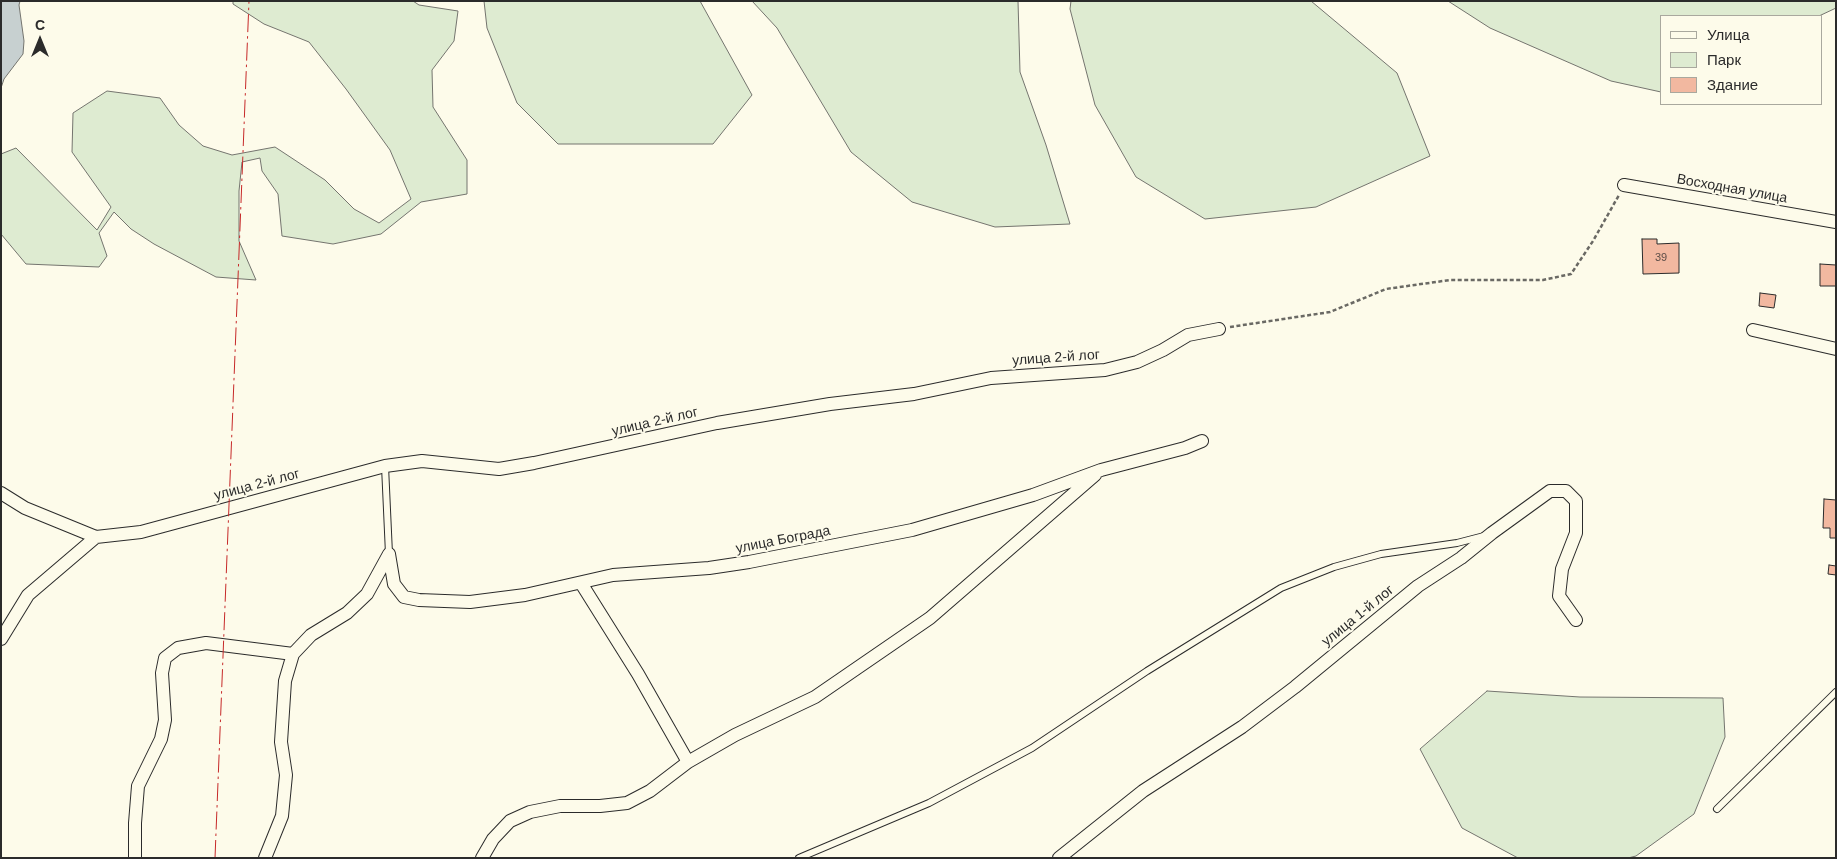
<!DOCTYPE html>
<meta charset="utf-8">
<style>
body{margin:0}
#map{position:relative;width:1837px;height:859px;overflow:hidden;background:#fdfbea;font-family:Helvetica,sans-serif}
canvas{display:block}
.frame{position:absolute;inset:0;border:2px solid #2b2b2b;pointer-events:none}
.legend{position:absolute;left:1660px;top:15px;width:162px;height:90px;box-sizing:border-box;background:#fdfbea;border:1px solid #a9a89e;margin:0;padding:6px 9px;list-style:none;font-size:15px;color:#2b2b2b}
.legend li{display:flex;align-items:center;gap:10px;height:25px}
.legend b{width:25px;border:1px solid #a9a89e}
.north{position:absolute;left:15px;top:15px;width:50px;height:50px;-webkit-text-stroke:4px #fdfbea;paint-order:stroke;rotate:0deg;font-size:14px;font-weight:700;line-height:20px;text-align:center;color:#2b2b2b}
.north::after{content:'';display:block;margin:auto;width:18px;height:22px;background:#2b2b2b;clip-path:polygon(50% 0,100% 100%,50% 72%,0 100%)}
</style>
<div id="map">
<canvas width="1837" height="859"></canvas>
<div class="frame"></div>
<ul class="legend">
<li><b style="height:6px;background:#fdfbea"></b>Улица</li>
<li><b style="height:14px;background:#deebd1"></b>Парк</li>
<li><b style="height:14px;background:#f2b8a0"></b>Здание</li>
</ul>
<div class="north">С</div>
</div>
<script>
const ctx = document.querySelector('canvas').getContext('2d');
ctx.lineJoin = 'round';
function paint(path, color) {
  ctx.fillStyle = color;
  ctx.fill(path, 'evenodd');
}
function poly(rows) {
  const path = new Path2D();
  for (const r of rows) {
    path.moveTo(r[0], r[1]);
    for (let i = 2; i < r.length; i += 2) path.lineTo(r[i], r[i + 1]);
  }
  return path;
}
function trace(path, color, width, dash) {
  ctx.strokeStyle = color;
  ctx.lineWidth = width;
  ctx.lineCap = dash ? 'butt' : 'round';
  ctx.setLineDash(dash || []);
  ctx.stroke(path);
}
function label(font, color, halo, rows, align = 'center') {
  ctx.font = font + ' Helvetica,sans-serif';
  ctx.lineWidth = 4;
  ctx.setLineDash([]);
  ctx.textBaseline = 'middle';
  ctx.strokeStyle = halo;
  ctx.fillStyle = color;
  for (const [text, x, y, turn = 0] of rows) {
    ctx.save();
    ctx.translate(x, y);
    ctx.rotate((+turn || 0) * Math.PI / 180);
    ctx.textAlign = isNaN(turn) ? turn : align;
    if (halo) ctx.strokeText(text, 0, 0);
    ctx.fillText(text, 0, 0);
    ctx.restore();
  }
}
const green = poly([
 [233,1,413,1,419,5,458,11,454,41,432,70,433,107,467,160,467,194,421,202,381,234,333,244,282,236,278,194,262,171,260,158,242,162,239,191,239,241,256,280,216,277,154,244,131,229,114,212,99,233,107,256,99,267,26,264,1,234,1,154,16,148,97,230,111,207,72,152,73,113,107,91,160,98,179,125,203,146,232,155,275,147,325,180,354,209,379,223,411,199,390,150,346,89,309,42,264,24,233,4,233,1],
 [484,1,700,1,752,95,713,144,558,144,517,103,487,28,484,1],
 [752,1,1018,1,1020,72,1046,145,1070,224,995,227,912,202,851,152,777,28,752,1],
 [1071,1,1311,1,1397,73,1430,156,1316,207,1205,219,1136,177,1095,105,1070,9,1071,1],
 [1448,1,1836,1,1836,8,1819,16,1661,16,1661,92,1611,81,1490,28,1448,1],
 [1487,691,1580,697,1723,698,1725,737,1694,814,1636,856,1628,858,1518,858,1462,828,1420,749,1487,691]
]);
const water = poly([
 [1,1,20,1,19,5,24,41,23,54,4,79,1,88,1,1]
]);
const building = poly([
 [1642,239,1657,239,1657,244,1679,243,1679,273,1643,274,1642,239],
 [1820,264,1836,265,1836,286,1820,286,1820,264],
 [1760,293,1776,295,1774,308,1759,306,1760,293],
 [1824,499,1836,500,1836,538,1830,538,1830,528,1823,528,1824,499],
 [1829,565,1836,566,1836,575,1828,574,1829,565]
]);
const path = poly([
 [1230,327,1330,312,1386,289,1450,280,1543,280,1571,274,1593,241,1619,195]
]);
const service = poly([
 [385,466,389,554],
 [1717,809,1836,692],
 [799,858,929,803,1032,748,1147,671,1281,588,1334,567,1381,554,1457,543,1484,536]
]);
const minor = poly([
 [1624,185,1836,222],
 [1753,330,1836,349],
 [1,493,25,508,96,537,141,532,385,466,422,461,499,469,534,463,717,423,830,404,914,394,991,378,1105,370,1137,362,1163,350,1188,335,1219,329],
 [389,554,394,584,404,597,419,600,470,602,525,595,613,575,709,568,749,562,912,530,1033,495,1101,470,1185,448,1202,441],
 [581,583,638,674,688,762],
 [1,639,28,595,96,537],
 [135,858,135,823,138,786,161,739,165,720,162,673,165,658,178,648,206,643,293,654],
 [265,858,282,816,286,775,281,742,285,681,293,654,311,635,347,613,367,594,389,554],
 [482,858,493,839,510,821,530,812,560,806,600,806,627,803,650,791,688,762,735,735,815,697,930,618,1095,475],
 [1059,858,1143,791,1242,727,1295,687,1418,586,1461,558,1492,533,1550,491,1566,491,1576,501,1576,533,1562,569,1559,596,1576,620]
]);
const power = poly([
 [215,858,249,1]
]);
const numberNames = [
 ["39",1661,258]
];
const streetNames = [
 ["Восходная улица",1732,189,10],
 ["улица 2-й лог",1056,358,-4],
 ["улица 2-й лог",655,422,-13],
 ["улица 2-й лог",257,485,-15],
 ["улица Бограда",783,540,-11],
 ["улица 1-й лог",1358,616,-39]
];
paint(green, '#deebd1');
trace(green, '#74746e', 1);
paint(water, '#c7d0d0');
trace(water, '#74746e', 1);
paint(building, '#f2b8a0');
trace(building, '#2b2b2b', 1);
trace(service, '#2b2b2b', 8);
trace(minor, '#2b2b2b', 14);
trace(path, '#6a6964', 2.5, [4, 2.5]);
trace(service, '#fdfbea', 6);
trace(minor, '#fdfbea', 12);
trace(power, '#c62828', 1, [18, 4, 2.5, 4]);
label('11px', '#5d4e48', null, numberNames);
label('14px', '#2b2b2b', '#fdfbea', streetNames);
</script>
